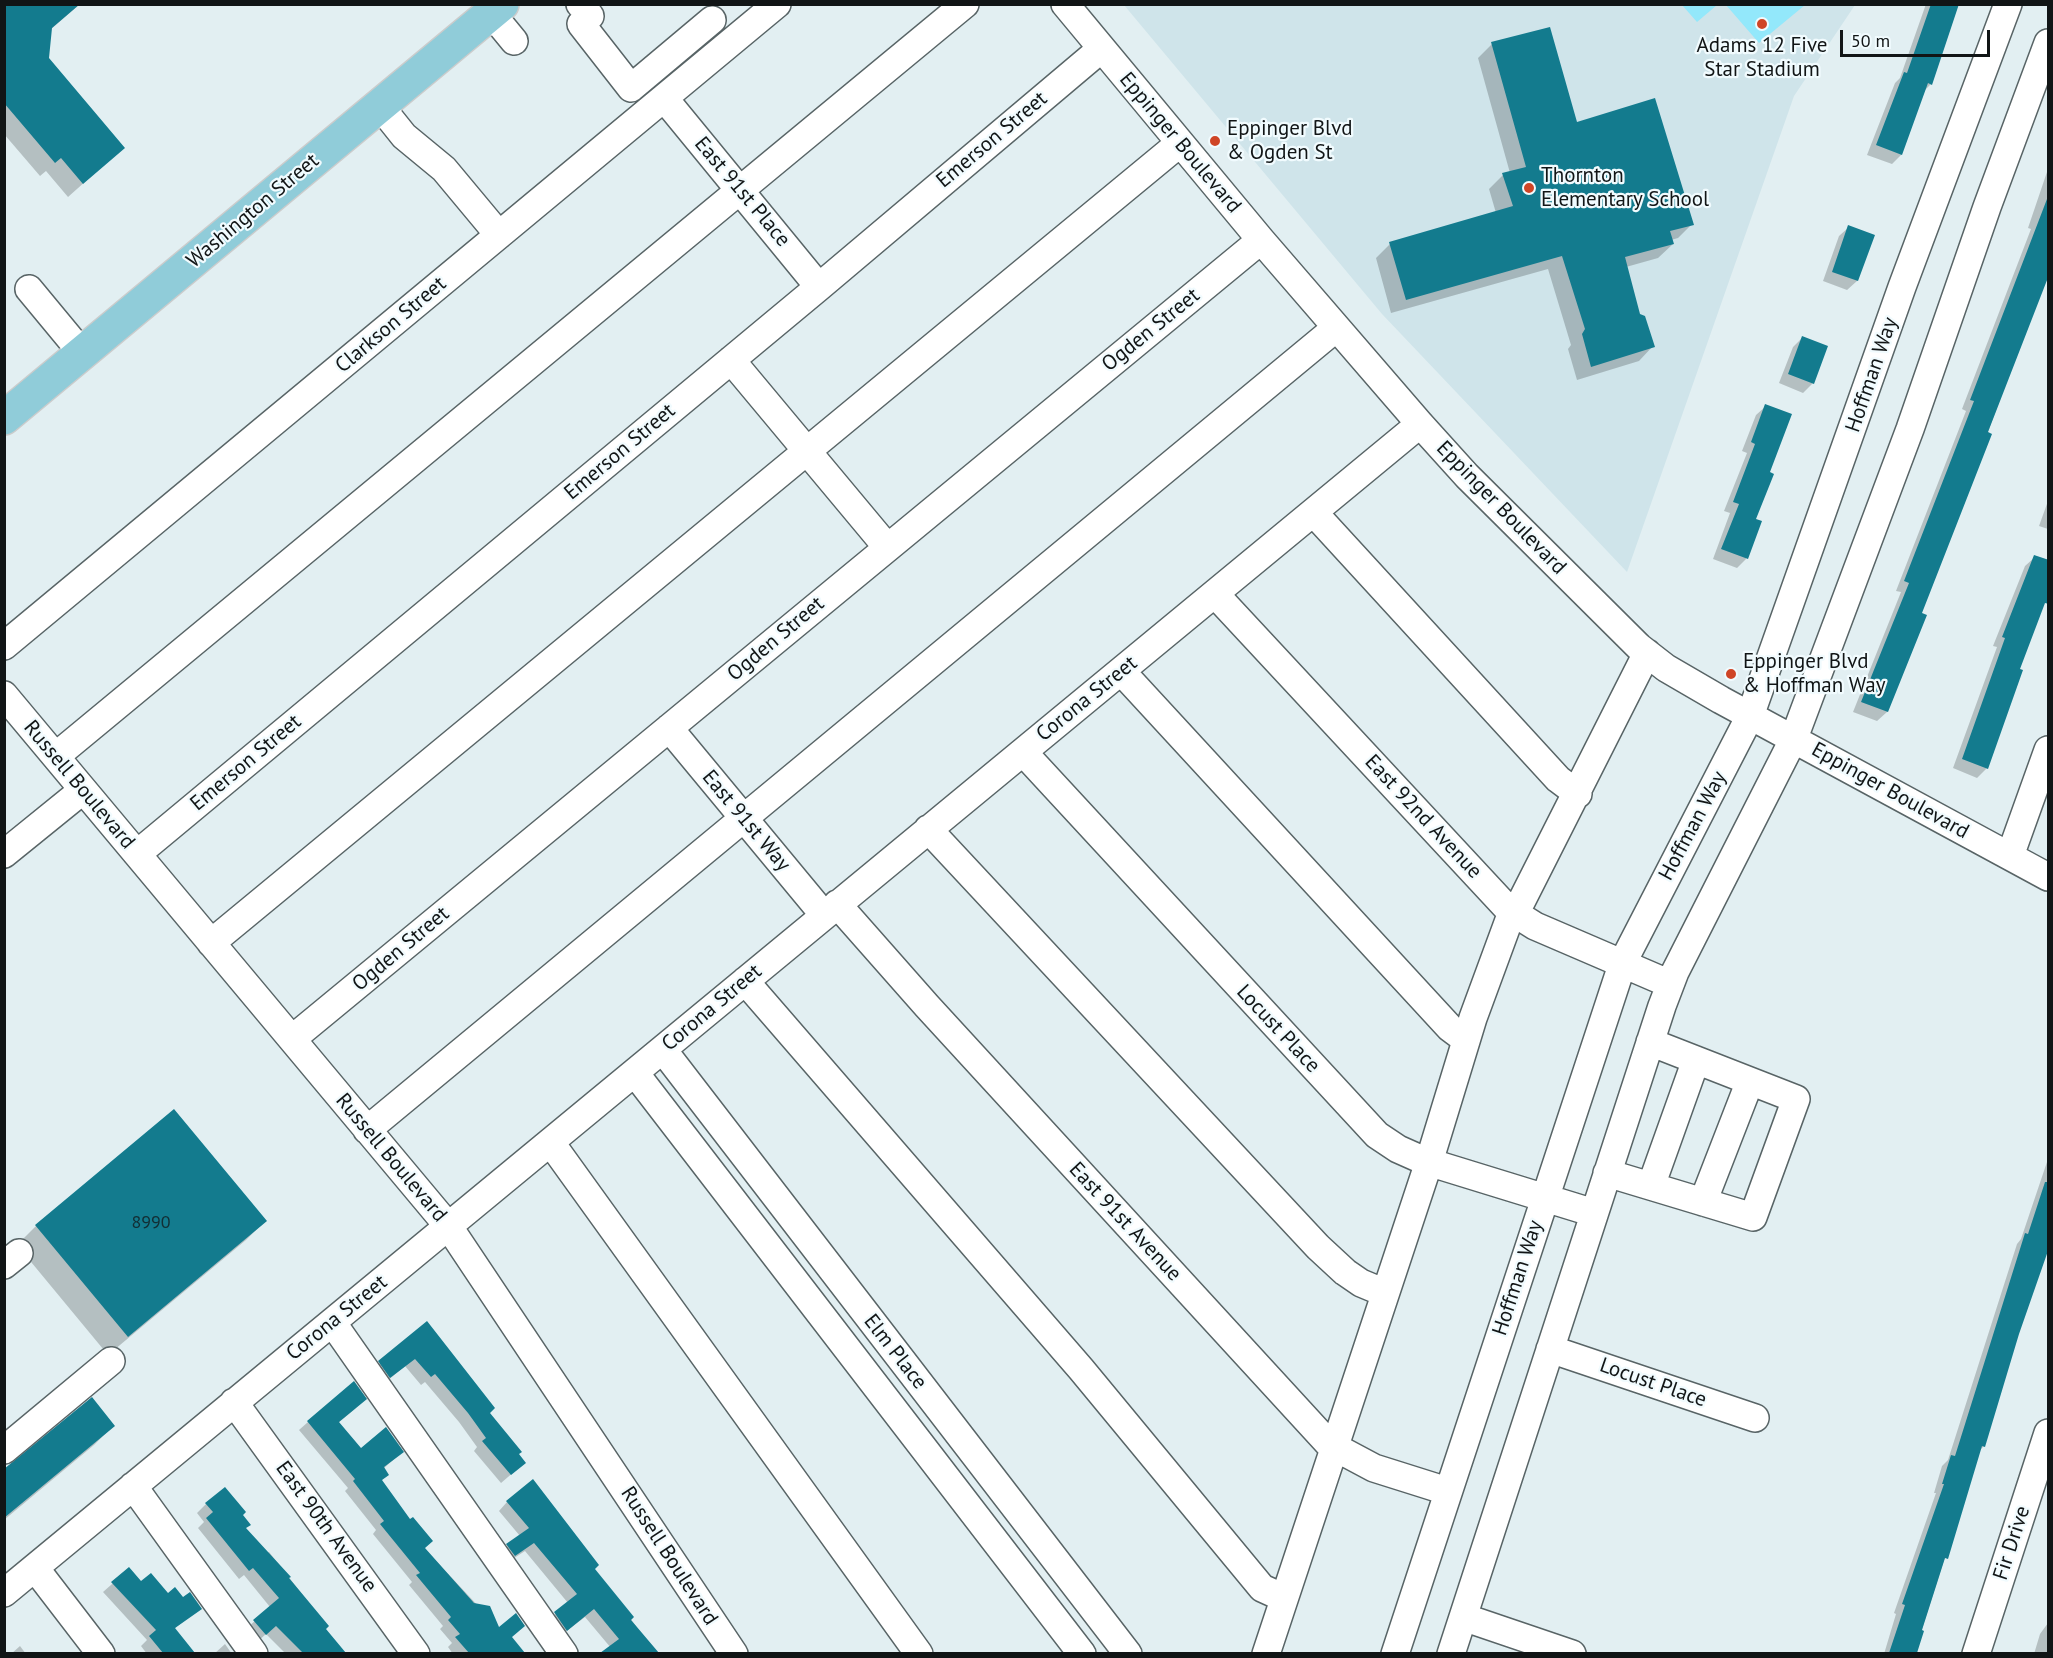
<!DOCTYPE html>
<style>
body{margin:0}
#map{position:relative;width:2053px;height:1658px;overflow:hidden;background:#e2eff2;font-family:"PT Sans",sans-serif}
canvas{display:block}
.frame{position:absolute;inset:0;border:6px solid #111516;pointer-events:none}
.scale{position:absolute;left:1840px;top:30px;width:150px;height:27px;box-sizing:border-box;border:3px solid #111516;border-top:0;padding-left:8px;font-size:18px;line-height:21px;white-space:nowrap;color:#111516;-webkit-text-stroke:4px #f1fbfe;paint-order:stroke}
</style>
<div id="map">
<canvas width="2053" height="1658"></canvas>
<div class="frame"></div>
<div class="scale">50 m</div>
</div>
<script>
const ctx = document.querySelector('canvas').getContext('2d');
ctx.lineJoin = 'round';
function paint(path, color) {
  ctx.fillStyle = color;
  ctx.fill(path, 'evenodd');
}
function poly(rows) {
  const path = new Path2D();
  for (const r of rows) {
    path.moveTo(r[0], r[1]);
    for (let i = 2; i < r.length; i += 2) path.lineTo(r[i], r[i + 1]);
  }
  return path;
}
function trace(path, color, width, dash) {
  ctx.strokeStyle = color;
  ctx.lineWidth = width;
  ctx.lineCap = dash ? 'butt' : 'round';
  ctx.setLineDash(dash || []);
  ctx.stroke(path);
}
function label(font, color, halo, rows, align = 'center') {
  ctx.font = font + ' "PT Sans",sans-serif';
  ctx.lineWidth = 4.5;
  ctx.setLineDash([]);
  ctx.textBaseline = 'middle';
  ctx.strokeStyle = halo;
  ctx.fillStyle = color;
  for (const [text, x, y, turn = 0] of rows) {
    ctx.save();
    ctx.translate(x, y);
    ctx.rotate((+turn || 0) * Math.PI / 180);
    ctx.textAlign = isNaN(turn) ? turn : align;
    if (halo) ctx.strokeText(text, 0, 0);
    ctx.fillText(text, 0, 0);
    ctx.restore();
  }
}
const built = poly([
 [1124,5,1855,5,1794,96,1627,572,1382,314]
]);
const green = poly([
 [1682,5,1717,5,1697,22],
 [1726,5,1805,5,1759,43]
]);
const shadow = poly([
 [4,4,80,4,50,30,48,59,123,148,68,197,46,171,40,176,4,134],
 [1926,4,1957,4,1931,84,1923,92,1901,155,1892,164,1867,155,1895,83,1900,78],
 [1492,44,1576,123,1692,224,1678,238,1671,240,1673,244,1658,258,1626,267,1639,315,1653,346,1639,361,1577,380,1568,349,1571,345,1548,269,1391,313,1376,258,1390,244,1496,213,1489,189,1503,175,1510,173,1478,58],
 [2048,169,2048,271,1920,614,1925,616,1887,712,1877,721,1853,712,1901,592,1896,591,1966,411,1962,409,2031,229,2028,228],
 [1849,227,1873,236,1857,281,1847,290,1823,281,1839,236],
 [1802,338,1813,383,1803,393,1779,383,1793,347],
 [1766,406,1768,473,1754,520,1760,522,1746,559,1737,568,1713,559,1730,513,1724,511,1747,453,1742,451,1756,415],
 [2048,501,2048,529,2039,526],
 [2035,557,2018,670,1987,768,1977,778,1953,768,1997,647,1993,646,2025,566],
 [2048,1159,2048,1245,2000,1389,2002,1389,1984,1446,1979,1451,1914,1654,1884,1654,1896,1614,1894,1613,1936,1493,1934,1493,1942,1466,1948,1460,2017,1244,2021,1239],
 [265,1221,246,1240,108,1355,17,1245,36,1226],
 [427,1324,517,1454,515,1471,501,1483,474,1451,477,1447,459,1422,425,1382,421,1385,405,1366,381,1386,370,1371],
 [356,1408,338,1423,361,1450,402,1452,383,1469,381,1481,424,1548,523,1654,453,1654,448,1647,452,1643,440,1629,443,1626,409,1585,412,1582,373,1534,376,1530,345,1491,348,1488,299,1430,308,1422],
 [113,1426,94,1445,4,1520,4,1472],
 [507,1502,593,1569,657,1654,604,1654,611,1648,585,1617,561,1635,549,1620,568,1603,525,1551,505,1564,498,1554,520,1536,499,1511],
 [206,1504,241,1515,245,1529,266,1554,269,1552,327,1626,324,1629,344,1654,286,1654,266,1634,256,1643,245,1630,270,1607,244,1575,239,1579,198,1528,204,1522,197,1513],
 [129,1569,141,1583,200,1608,174,1629,194,1654,147,1654,141,1646,147,1640,103,1592],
 [2048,1623,2048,1654,2034,1654,2040,1634],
 [225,1644,232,1654,214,1654],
 [20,1646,26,1654,11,1654]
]);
const building = poly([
 [4,4,80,4,52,28,49,58,125,148,83,184,61,158,55,163,4,103],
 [1931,4,1959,4,1932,85,1928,83,1902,155,1876,145,1904,72,1907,73],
 [1550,27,1577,122,1655,98,1694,225,1670,231,1674,244,1625,257,1640,314,1645,316,1655,347,1591,367,1582,334,1585,329,1562,256,1406,300,1389,242,1513,206,1502,173,1526,167,1491,42],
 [2047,199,2049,275,1988,432,1992,434,1922,613,1927,615,1888,712,1861,702,1909,583,1904,581,1974,401,1970,400],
 [1848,225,1875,235,1858,281,1832,272],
 [1802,336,1828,346,1814,384,1788,374],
 [1765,404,1792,414,1770,472,1774,474,1756,519,1762,521,1748,559,1721,549,1739,504,1733,502,1755,444,1751,442],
 [2034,555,2049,560,2049,604,2045,603,2020,669,2023,670,1988,769,1962,759,2005,638,2002,637],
 [174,1109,267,1221,128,1337,35,1225],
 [2045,1182,2049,1182,2049,1248,2019,1334,1985,1447,1982,1446,1948,1559,1945,1558,1922,1630,1924,1631,1917,1653,1889,1653,1905,1605,1902,1604,1944,1484,1942,1484,1951,1455,1955,1456,2025,1233,2028,1234],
 [427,1321,495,1408,490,1413,522,1452,519,1454,526,1463,511,1475,482,1441,486,1438,468,1413,435,1374,431,1377,415,1359,390,1378,378,1361],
 [354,1381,367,1399,339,1422,361,1448,386,1427,404,1452,384,1467,389,1475,382,1480,410,1519,413,1517,433,1541,425,1548,474,1603,490,1606,499,1627,516,1613,525,1626,512,1637,525,1653,469,1653,455,1637,460,1634,448,1620,451,1617,416,1575,420,1573,380,1524,384,1521,353,1481,355,1479,307,1421],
 [92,1397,115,1426,4,1518,4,1469],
 [533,1479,599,1565,595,1569,634,1617,631,1620,659,1653,600,1653,619,1639,594,1609,567,1631,554,1612,577,1594,534,1543,515,1556,506,1544,529,1528,506,1501],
 [225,1487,246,1512,243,1515,251,1525,246,1528,291,1577,289,1578,329,1626,326,1629,346,1653,303,1653,276,1626,266,1635,253,1620,279,1598,253,1568,249,1571,206,1518,213,1512,205,1503],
 [129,1567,141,1581,151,1573,168,1593,175,1587,183,1597,190,1592,202,1609,175,1628,195,1653,163,1653,149,1636,156,1630,111,1582]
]);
const minor = poly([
 [580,4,590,16,581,24,631,88,712,20],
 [1065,4,1261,240,1420,424,1467,476,1639,647,1666,668,1721,700,2048,877],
 [491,13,514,41],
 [664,98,819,287],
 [380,106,404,136,444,169,499,235],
 [29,289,82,353],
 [731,360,887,547],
 [1314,513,1558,779,1578,794],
 [1215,594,1508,909,1535,926,1670,984],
 [4,646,777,4],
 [1121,671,1450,1028,1466,1040],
 [4,695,449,1227,734,1654],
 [669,728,824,915],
 [1023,752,1377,1135,1398,1149,1425,1161,1594,1213],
 [56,756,965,4],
 [928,829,1318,1247,1345,1272,1361,1283,1385,1293],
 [4,854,83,790],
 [137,854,819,287,1101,49],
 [2010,856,2048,750],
 [837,904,927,1006,1329,1444,1374,1468,1447,1491],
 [1515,914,1647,653],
 [211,943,1180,143],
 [745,981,1081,1369,1262,1588,1284,1598],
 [292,1039,1261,240],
 [663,1050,1128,1654],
 [635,1073,1082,1654],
 [367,1130,1336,328],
 [551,1143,919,1654],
 [1607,1173,1753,1217,1796,1099,1650,1042],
 [1651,1186,1696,1060],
 [1703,1202,1750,1081],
 [4,1265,19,1253],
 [332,1322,564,1654],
 [1550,1349,1755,1418],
 [234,1402,416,1654],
 [4,1450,111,1361],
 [133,1486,254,1654],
 [35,1568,101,1654],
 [4,1593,1420,424],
 [1463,1617,1572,1654],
 [1266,1654,1429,1162,1473,1018,1512,912],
 [1395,1654,1623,962,1750,716,1902,287,2008,4],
 [1451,1654,1662,1006,1675,972,1794,738,1910,429,1987,207,2048,43],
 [1976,1654,2048,1433]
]);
const major = poly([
 [4,418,502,4]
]);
const markers = [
 [1762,24,6,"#cf4526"],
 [1215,141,6,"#cf4526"],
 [1529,188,6,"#cf4526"],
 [1731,674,6,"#cf4526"]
];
const numberNames = [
 ["8990",151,1223]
];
const poiNames = [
 ["Adams 12 Five",1762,46,"center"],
 ["Star Stadium",1762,70,"center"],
 ["Eppinger Blvd",1227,129],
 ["& Ogden St",1227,153],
 ["Thornton",1541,176],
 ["Elementary School",1541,200],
 ["Eppinger Blvd",1743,662],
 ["& Hoffman Way",1743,686]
];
const streetNames = [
 ["Emerson Street",992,140,-40],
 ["Eppinger Boulevard",1180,143,50],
 ["East 91st Place",742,192,50],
 ["Washington Street",253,211,-40],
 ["Clarkson Street",391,325,-40],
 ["Ogden Street",1151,330,-39],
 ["Hoffman Way",1872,375,-71],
 ["Emerson Street",620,452,-40],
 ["Eppinger Boulevard",1501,508,46],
 ["Ogden Street",776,639,-40],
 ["Corona Street",1087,699,-39],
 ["Emerson Street",246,763,-40],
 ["Russell Boulevard",79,785,50],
 ["Eppinger Boulevard",1890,791,29],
 ["East 92nd Avenue",1423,817,47],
 ["East 91st Way",746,821,50],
 ["Hoffman Way",1693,826,-62],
 ["Ogden Street",401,949,-40],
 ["Corona Street",712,1008,-40],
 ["Locust Place",1278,1029,47],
 ["Russell Boulevard",391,1158,50],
 ["East 91st Avenue",1125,1222,47],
 ["Hoffman Way",1518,1278,-72],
 ["Corona Street",337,1318,-39],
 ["Elm Place",895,1352,52],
 ["Locust Place",1653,1383,19],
 ["East 90th Avenue",326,1527,54],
 ["Fir Drive",2012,1543,-72],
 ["Russell Boulevard",669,1556,57]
];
paint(built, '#cfe4ea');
paint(green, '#93e8fb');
paint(shadow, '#0003');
paint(building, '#137b8e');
trace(minor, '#586466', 30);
trace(major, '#cbcccc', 36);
trace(minor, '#fff', 27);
trace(major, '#90ccd9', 33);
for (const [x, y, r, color] of markers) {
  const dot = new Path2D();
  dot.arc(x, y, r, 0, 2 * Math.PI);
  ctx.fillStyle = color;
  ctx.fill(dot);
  trace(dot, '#f1fbfe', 2);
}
label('18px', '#122e34', null, numberNames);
label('21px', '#111516', '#f1fbfe', poiNames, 'left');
label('21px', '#111516', '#f1fbfe', streetNames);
</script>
